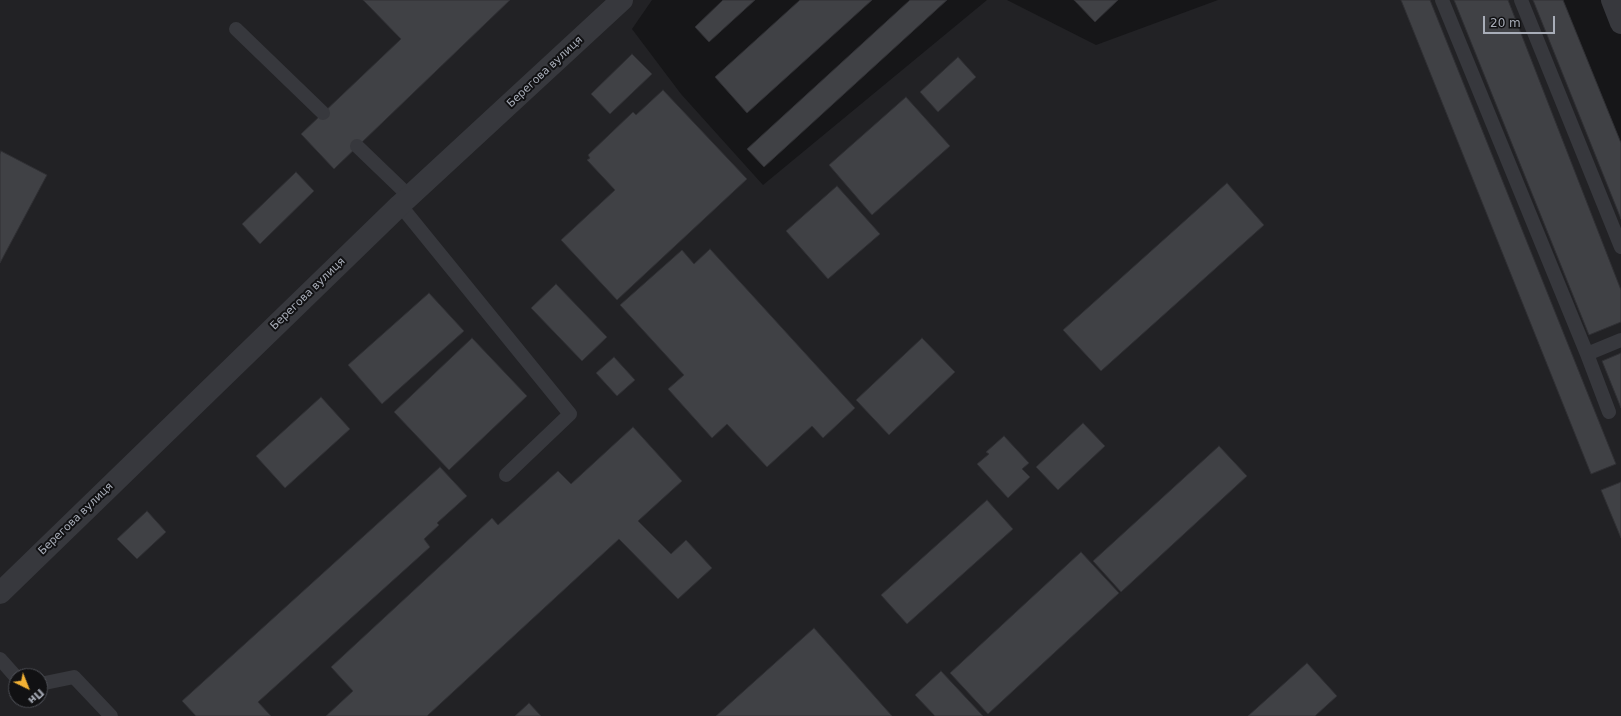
<!DOCTYPE html>
<meta charset="utf-8">
<style>
body{margin:0}
#map{position:relative;width:1621px;height:716px;overflow:hidden;background:#161618;font-family:"DejaVu Sans",sans-serif}
canvas{display:block}
.north{position:absolute;left:8px;top:668px;width:40px;height:40px;box-sizing:border-box;background:#111113;border:1px solid #4d4f55;border-radius:50%;rotate:137deg;font-size:11px;font-weight:700;line-height:16px;text-align:center;color:#a8adb8}
.north::after{content:'';display:block;margin:auto;width:14px;height:18px;background:#f2b134;clip-path:polygon(50% 0,100% 100%,50% 72%,0 100%)}
.scale{position:absolute;left:1483px;top:16px;width:72px;height:18px;box-sizing:border-box;border:2px solid #a8adb8;border-top:0;padding-left:5px;font-size:12px;line-height:14px;white-space:nowrap;color:#a8adb8;-webkit-text-stroke:3px #111113;paint-order:stroke}
</style>
<div id="map">
<canvas width="1621" height="716"></canvas>
<div class="north">Пн</div>
<div class="scale">20 m</div>
</div>
<script>
const ctx = document.querySelector('canvas').getContext('2d');
ctx.lineJoin = 'round';
function paint(path, color) {
  ctx.fillStyle = color;
  ctx.fill(path, 'evenodd');
}
function poly(rows) {
  const path = new Path2D();
  for (const r of rows) {
    path.moveTo(r[0], r[1]);
    for (let i = 2; i < r.length; i += 2) path.lineTo(r[i], r[i + 1]);
  }
  return path;
}
function trace(path, color, width, dash) {
  ctx.strokeStyle = color;
  ctx.lineWidth = width;
  ctx.lineCap = dash ? 'butt' : 'round';
  ctx.setLineDash(dash || []);
  ctx.stroke(path);
}
function label(font, color, halo, rows, align = 'center') {
  ctx.font = font + ' "DejaVu Sans",sans-serif';
  ctx.lineWidth = 4;
  ctx.setLineDash([]);
  ctx.textBaseline = 'middle';
  ctx.strokeStyle = halo;
  ctx.fillStyle = color;
  for (const [text, x, y, turn = 0] of rows) {
    ctx.save();
    ctx.translate(x, y);
    ctx.rotate((+turn || 0) * Math.PI / 180);
    ctx.textAlign = isNaN(turn) ? turn : align;
    if (halo) ctx.strokeText(text, 0, 0);
    ctx.fillText(text, 0, 0);
    ctx.restore();
  }
}
const built = poly([
 [0,0,652,0,632,29,681,94,763,185,987,0,1007,0,1096,45,1218,0,1563,0,1621,143,1621,716,0,716],
 [16,676,40,676,40,700,16,700]
]);
const building = poly([
 [363,0,510,0,334,169,301,134,401,39,363,0],
 [723,0,755,0,709,42,695,27,723,0],
 [800,0,872,0,747,113,715,77,800,0],
 [910,0,947,0,764,167,747,149,910,0],
 [1074,0,1118,0,1095,22,1074,0],
 [1401,0,1430,0,1616,464,1591,474,1401,0],
 [1454,0,1508,0,1621,290,1621,322,1589,335,1454,0],
 [1533,0,1563,0,1621,143,1621,219,1533,0],
 [632,54,652,74,610,114,591,94,632,54],
 [958,57,976,77,938,112,920,92,958,57],
 [663,90,747,179,617,300,561,240,615,190,587,160,590,158,588,155,633,112,636,115,663,90],
 [906,97,950,146,872,215,829,165,906,97],
 [1,151,47,175,0,263,0,154,1,151],
 [296,172,314,191,260,244,242,224,296,172],
 [1227,183,1264,225,1101,371,1063,330,1227,183],
 [837,186,880,234,828,279,786,231,837,186],
 [710,249,855,408,823,438,812,426,767,467,727,424,712,438,668,389,684,375,620,305,682,250,694,264,710,249],
 [556,284,607,337,582,361,531,308,556,284],
 [429,293,464,331,382,404,348,365,429,293],
 [472,338,527,396,449,470,394,412,472,338],
 [922,338,955,372,889,435,856,400,922,338],
 [1621,353,1621,408,1602,361,1621,353],
 [614,357,635,380,617,396,596,373,614,357],
 [321,397,350,429,285,488,256,456,321,397],
 [1083,423,1105,446,1058,490,1036,467,1083,423],
 [633,427,682,481,638,521,671,554,686,540,712,568,678,599,619,539,427,716,326,716,353,691,331,667,492,518,498,525,558,471,571,484,633,427],
 [1004,436,1029,463,1022,469,1030,477,1008,498,977,464,989,454,986,452,1004,436],
 [1219,446,1247,476,1121,592,1093,561,1219,446],
 [440,467,467,496,437,523,439,525,424,539,430,547,258,702,271,716,196,716,182,701,440,467],
 [1621,482,1621,538,1601,490,1621,482],
 [987,500,1013,529,907,624,881,595,987,500],
 [147,511,166,532,137,559,117,539,147,511],
 [1081,552,1119,593,988,714,950,673,1081,552],
 [814,628,892,716,716,716,814,628],
 [1307,663,1337,696,1315,716,1248,716,1307,663],
 [941,671,983,716,935,716,915,695,941,671],
 [529,703,541,716,515,716,529,703]
]);
const service = poly([
 [1442,0,1587,354,1621,340],
 [1521,0,1621,247],
 [236,29,323,113],
 [357,146,409,196],
 [400,205,570,414,506,475],
 [1587,354,1609,412],
 [0,659,16,677],
 [40,684,74,677,111,716]
]);
const minor = poly([
 [1612,0,1621,23],
 [0,593,400,205,622,0]
]);
const streetNames = [
 ["Берегова вулиця",545,72,-43],
 ["Берегова вулиця",308,294,-44],
 ["Берегова вулиця",76,519,-44]
];
paint(built, '#222225');
paint(building, '#404145');
trace(building, '#303034', 1);
trace(service, '#37383d', 14);
trace(minor, '#37383d', 22);
label('11px', '#a8adb8', '#111113', streetNames);
</script>
